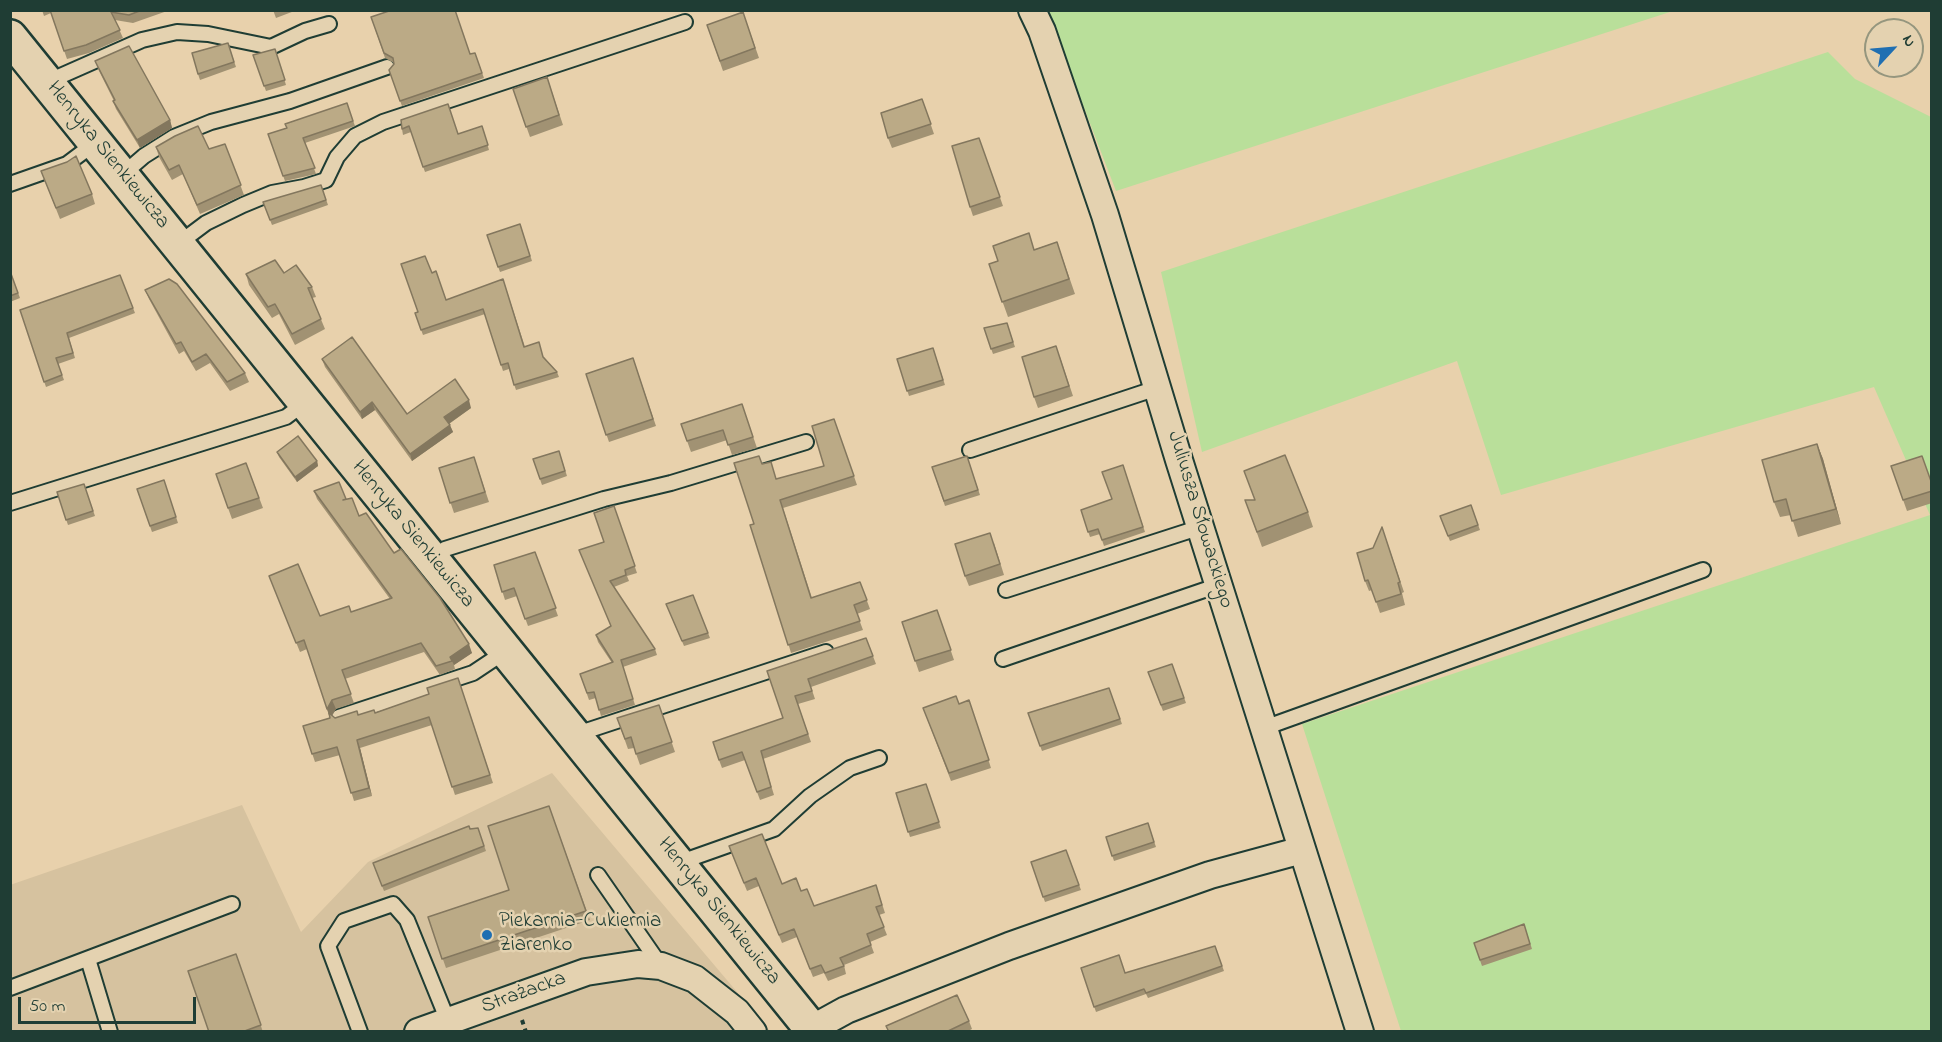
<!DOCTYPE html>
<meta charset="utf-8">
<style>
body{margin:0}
#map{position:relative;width:1942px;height:1042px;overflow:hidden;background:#e8d1ac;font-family:"Indie Flower",sans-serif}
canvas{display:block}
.frame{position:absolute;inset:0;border:12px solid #1f3d34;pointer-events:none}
.north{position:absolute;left:1864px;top:18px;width:60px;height:60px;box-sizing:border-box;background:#e4d2b0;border:2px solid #95967e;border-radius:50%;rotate:64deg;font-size:16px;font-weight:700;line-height:24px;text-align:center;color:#1f3d34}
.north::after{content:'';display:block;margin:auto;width:21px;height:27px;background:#1f6fb2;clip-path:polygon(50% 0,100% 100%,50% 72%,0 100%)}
.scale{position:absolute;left:18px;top:997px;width:178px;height:27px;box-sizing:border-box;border:3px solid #1f3d34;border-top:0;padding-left:8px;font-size:18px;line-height:21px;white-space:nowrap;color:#1f3d34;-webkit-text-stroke:4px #e4d2b0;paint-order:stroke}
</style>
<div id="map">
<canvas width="1942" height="1042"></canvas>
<div class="frame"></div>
<div class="north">N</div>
<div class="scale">50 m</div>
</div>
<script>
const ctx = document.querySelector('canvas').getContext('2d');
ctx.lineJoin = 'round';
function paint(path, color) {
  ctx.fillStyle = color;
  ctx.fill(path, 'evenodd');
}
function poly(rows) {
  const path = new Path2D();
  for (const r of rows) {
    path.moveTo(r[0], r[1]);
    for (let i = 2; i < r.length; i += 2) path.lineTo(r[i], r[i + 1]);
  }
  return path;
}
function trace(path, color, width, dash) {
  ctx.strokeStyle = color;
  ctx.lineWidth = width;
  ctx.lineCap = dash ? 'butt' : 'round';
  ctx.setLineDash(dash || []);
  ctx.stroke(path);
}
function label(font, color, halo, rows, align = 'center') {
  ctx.font = font + ' "Indie Flower",sans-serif';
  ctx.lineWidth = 5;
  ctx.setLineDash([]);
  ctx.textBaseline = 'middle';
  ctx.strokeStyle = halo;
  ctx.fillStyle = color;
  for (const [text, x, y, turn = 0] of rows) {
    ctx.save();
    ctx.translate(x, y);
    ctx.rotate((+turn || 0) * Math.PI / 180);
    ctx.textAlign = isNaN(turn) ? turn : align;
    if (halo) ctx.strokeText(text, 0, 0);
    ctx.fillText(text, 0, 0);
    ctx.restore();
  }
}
const built = poly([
 [552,773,770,1031,11,1031,10,885,242,805,301,932,368,862]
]);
const green = poly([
 [1047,11,1673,11,1116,191],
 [1828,52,1855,79,1931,117,1931,1031,1401,1031,1302,724,1930,515,1874,387,1501,495,1457,361,1202,452,1161,272]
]);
const path = poly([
 [522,1020,526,1032]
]);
const lane = poly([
 [47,82,142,40,177,32,208,34,271,47,305,31,329,24],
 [122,175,144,156,174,137,211,122,290,101,387,67],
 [10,184,67,164,95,143],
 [178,244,206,223,243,205,272,193,304,187,326,180,337,157,355,136,383,122,685,22],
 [970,450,1157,388],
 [10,503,286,417,306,402],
 [431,560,445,549,604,499,671,483,806,442],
 [1006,590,1201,527],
 [1003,659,1219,585],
 [339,717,473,673,506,651],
 [1264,728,1703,570],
 [574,735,826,652],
 [678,863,774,829,810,796,850,768,879,758],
 [598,875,661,966],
 [88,959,110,1032],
 [10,988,232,904],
 [360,1032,328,946,344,921,393,904,407,920,448,1021]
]);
const street = poly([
 [1032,10,1042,31,1105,215,1179,460,1360,1032],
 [418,1032,586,972,638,964,661,966,695,979,737,1012,753,1032],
 [806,1032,846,1010,1009,946,1210,875,1302,850]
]);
const secondary = poly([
 [10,37,814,1032]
]);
const wall = poly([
 [42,10,170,10,133,23,115,20,123,38,89,53,67,59,51,13,44,16],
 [273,10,297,10,276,18],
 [743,12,759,58,723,71,707,25],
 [371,17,470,54,475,53,484,78,402,106,389,70,394,64,394,63,385,58],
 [228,43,236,67,200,80,198,74],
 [275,49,286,85,266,91,253,55],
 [95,61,170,120,172,128,140,148,116,109,113,101,114,101,98,69],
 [547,77,563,125,530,137,513,89],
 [922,99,934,134,892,148,888,138],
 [347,103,355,126,305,143,316,174,285,181,268,134,287,128],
 [401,120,458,134,482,126,489,150,425,172,411,132,403,135,402,129],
 [979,138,1003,206,973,216,970,207],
 [225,144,244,195,200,214,183,174,172,180,159,157,156,147,209,149],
 [67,162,92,194,95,204,60,219,41,171],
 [321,185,328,205,272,225,263,202],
 [520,224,532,261,500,272,487,235],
 [1057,242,1075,294,1008,317,989,264],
 [10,271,20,298,10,302],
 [284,273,312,287,316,297,312,298,325,329,295,345,279,314,272,318,249,285,246,274],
 [432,273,446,300,503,279,525,347,544,357,557,372,559,377,516,390,509,369,503,371,485,314,423,335,415,313,418,312],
 [120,275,135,313,69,338,75,358,58,364,64,380,46,387,20,310],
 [145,290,245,373,249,382,230,391,210,363,196,371,184,351,179,354,149,299],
 [1007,323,1015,347,993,354,984,328],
 [933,348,945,385,909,396,897,359],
 [1060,357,1073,396,1038,408,1034,397],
 [633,358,656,426,609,442,586,374],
 [322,359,407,414,471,408,449,424,453,432,412,461,375,410,362,419,325,367],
 [742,404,757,448,732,455,727,440,691,452,681,424],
 [834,419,857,485,783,508,812,598,860,582,870,609,857,614,863,630,791,653,754,524,762,464,777,479,824,466],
 [1817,444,1823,459,1841,524,1798,537,1791,515,1780,517,1774,502],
 [559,451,567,476,542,485,533,459],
 [277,452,317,461,318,466,297,482,279,457],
 [967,456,980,495,945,506,932,467],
 [474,457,489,502,454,513,439,468],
 [246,463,263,508,232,519,228,508],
 [1123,465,1145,532,1104,546,1100,534,1090,537,1081,510,1112,499],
 [1891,466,1932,484,1932,503,1907,511],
 [164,480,178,523,152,532,137,489],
 [84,484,95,516,68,525,57,492],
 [314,491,346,499,359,516,394,553,472,653,454,665,455,669,440,675,424,652,345,679,354,703,336,709,332,716,335,718,375,713,429,694,458,678,493,783,455,795,432,725,360,748,372,796,354,801,340,755,315,762,303,726,330,718,307,649,300,652,269,576,320,616,352,612,390,599,317,499],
 [1245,500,1255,500,1308,512,1313,527,1262,547],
 [1471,505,1480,530,1450,541,1440,516],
 [614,506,637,573,627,576,629,581,614,587,655,649,657,655,623,667,635,705,601,716,596,698,589,700,580,674,612,663,598,642,596,635,611,626,604,542],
 [1382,527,1404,592,1402,593,1405,605,1380,613,1372,590,1369,591,1365,581,1373,548],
 [994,543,1004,575,969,586,965,576],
 [535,552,558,616,528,626,517,596,505,600,494,565],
 [693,595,710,638,684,646,666,604],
 [937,610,954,660,919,672,902,622],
 [866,638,876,664,811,687,815,699,798,704,811,742,763,759,774,795,760,800,745,760,722,768,719,760,783,718,767,671],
 [1172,664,1186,703,1163,711,1148,672],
 [1109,688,1122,724,1042,751,1028,713],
 [969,700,991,768,951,781,923,708,959,704],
 [659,705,675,752,640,765,634,748,628,749,617,718],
 [926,784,941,828,910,837,896,793],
 [549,806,590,920,446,968,428,917,509,890],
 [1148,823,1156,847,1114,861,1106,837],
 [478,828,486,851,384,891,373,863,470,829],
 [1066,850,1081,890,1045,902,1031,862],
 [732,854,782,884,801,891,814,906,876,885,885,913,879,915,887,935,870,942,874,953,844,965,846,974,828,981,824,973,813,977,797,937,782,943,759,886,747,891],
 [1524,924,1532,949,1482,966,1474,943],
 [1215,946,1224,971,1148,998,1146,994,1096,1012,1081,968,1125,973],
 [236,954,263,1032,209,1032],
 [969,1021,972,1029,966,1032,888,1032]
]);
const shadedWall = poly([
 [170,120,172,128,140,148,137,140],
 [469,400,471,408,447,425,444,417],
 [372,402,375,410,362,419,360,412],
 [450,425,453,432,412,461,410,454],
 [1817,444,1823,459,1841,524,1836,509],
 [317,461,318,466,297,482,295,477],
 [469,644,472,653,454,665,450,657],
 [332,700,336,709,330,718,327,709],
 [357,740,360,748,372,796,369,788]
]);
const building = poly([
 [50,10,142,10,129,15,111,12,120,30,86,45,64,51,50,10],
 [392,10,455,10,470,54,475,53,482,73,400,101,389,70,394,64,393,58,384,53,371,17,392,10],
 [743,12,755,48,720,61,707,25,743,12],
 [228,43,234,62,198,74,192,53,228,43],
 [129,46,170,120,137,140,113,101,115,100,95,61,129,46],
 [275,49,285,80,264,86,253,55,275,49],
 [547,77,559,115,526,127,513,89,547,77],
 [922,99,931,124,888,138,881,113,922,99],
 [347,103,353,121,303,138,315,168,283,176,268,134,287,128,285,124,347,103],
 [448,104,458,134,482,126,488,145,423,167,409,126,402,129,401,120,448,104],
 [198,126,209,149,225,144,241,185,197,205,179,165,169,170,156,147,175,136,198,126],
 [979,138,1000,197,970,207,952,146,979,138],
 [76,156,92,194,56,208,41,171,67,162,76,156],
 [321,185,326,200,270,220,263,202,321,185],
 [520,224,530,256,498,267,487,235,520,224],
 [1029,233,1034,250,1057,242,1069,279,1002,302,989,264,998,261,993,246,1029,233],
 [425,256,432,273,436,271,446,300,503,279,524,347,539,342,543,357,557,372,514,385,508,363,501,365,483,309,421,330,415,313,418,312,401,264,425,256],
 [275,260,284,273,296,265,312,287,308,288,321,319,292,334,275,304,268,307,246,274,275,260],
 [10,271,18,293,10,296,10,271],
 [120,275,133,308,67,333,73,353,56,358,62,375,44,382,20,310,120,275],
 [169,279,177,284,245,373,227,382,206,354,192,362,181,342,176,344,145,290,169,279],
 [1007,323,1013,342,991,349,984,328,1007,323],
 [352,337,407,414,455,379,469,400,444,417,450,425,410,454,372,402,360,412,322,359,352,337],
 [1056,346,1069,386,1034,397,1022,357,1056,346],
 [933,348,943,380,907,391,897,359,933,348],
 [633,358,653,419,606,435,586,374,633,358],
 [742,404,753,437,728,445,723,430,687,441,681,424,742,404],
 [834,419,854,476,780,500,811,598,860,582,867,600,854,605,860,621,788,645,750,525,754,524,734,463,759,456,762,464,771,462,776,479,824,466,812,426,834,419],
 [298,436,317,461,295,477,277,452,298,436],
 [1817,444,1836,509,1792,521,1786,499,1774,502,1762,460,1817,444],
 [559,451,565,471,540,479,533,459,559,451],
 [1285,455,1308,512,1257,532,1245,500,1255,500,1244,471,1285,455],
 [967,456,978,490,944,501,932,467,967,456],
 [1922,456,1932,484,1932,491,1903,500,1891,466,1922,456],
 [474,457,485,492,450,503,439,468,474,457],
 [246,463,259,498,228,508,216,474,246,463],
 [1123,465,1143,527,1102,540,1098,529,1088,532,1081,510,1112,499,1102,472,1123,465],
 [164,480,176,517,150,526,137,489,164,480],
 [339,482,346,499,343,500,352,498,359,516,366,513,394,553,401,549,440,598,469,644,450,657,452,661,436,666,421,643,342,670,351,694,332,700,327,709,304,640,296,643,269,576,298,564,320,616,349,606,351,612,392,598,314,491,339,482],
 [84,484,93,511,66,520,57,492,84,484],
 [1471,505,1478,525,1448,536,1440,516,1471,505],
 [614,506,635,566,625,570,626,575,610,581,655,649,621,660,633,699,599,710,594,692,587,693,580,674,613,662,596,635,611,626,579,550,604,542,594,513,614,506],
 [1382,527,1400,582,1398,583,1401,594,1376,602,1368,580,1365,581,1357,553,1373,548,1382,527],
 [990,533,1000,564,965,576,955,544,990,533],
 [535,552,556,608,525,619,514,588,502,592,494,565,535,552],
 [693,595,708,633,682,641,666,604,693,595],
 [937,610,951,650,915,661,902,622,937,610],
 [866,638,873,656,808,679,812,691,795,696,808,734,761,751,771,787,757,792,742,752,719,760,713,742,783,718,767,671,866,638],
 [1172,664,1184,698,1161,705,1148,672,1172,664],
 [458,678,490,775,452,787,429,717,357,740,369,788,351,793,337,747,312,754,303,726,330,718,329,713,335,718,357,711,358,715,374,710,375,713,429,694,427,688,458,678],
 [1109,688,1120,719,1040,746,1028,713,1109,688],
 [956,696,959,704,969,700,989,760,949,773,923,708,956,696],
 [659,705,672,742,636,754,631,737,625,739,617,718,659,705],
 [926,784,939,822,908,832,896,793,926,784],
 [549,806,586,911,442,959,428,917,509,890,488,826,549,806],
 [1148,823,1154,842,1112,856,1106,837,1148,823],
 [469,826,470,829,478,828,484,846,382,886,373,863,469,826],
 [762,834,782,884,796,878,801,891,807,889,814,906,876,885,882,905,876,907,884,927,867,934,871,945,840,958,844,966,825,973,821,965,810,969,794,929,779,935,756,878,744,883,729,846,762,834],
 [1066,850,1079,885,1043,897,1031,862,1066,850],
 [1524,924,1530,944,1480,960,1474,943,1524,924],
 [1215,946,1222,966,1146,993,1144,989,1094,1007,1081,968,1119,955,1125,973,1215,946],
 [236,954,261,1025,242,1032,209,1032,188,971,236,954],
 [957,995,969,1021,946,1032,889,1032,886,1026,957,995]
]);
const markers = [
 [487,935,6,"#1f6fb2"]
];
const streetNames = [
 ["Henryka Sienkiewicza",107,156,51],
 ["Juliusza Słowackiego",1199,520,73],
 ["Henryka Sienkiewicza",412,535,51],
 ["Henryka Sienkiewicza",718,912,51],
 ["Strażacka",524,994,-20]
];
const poiNames = [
 ["Piekarnia-Cukiernia",499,923],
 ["Ziarenko",499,947]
];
paint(built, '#d6c29f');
paint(green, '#b9df9a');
trace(lane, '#1f3d34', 18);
trace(street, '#1f3d34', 30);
trace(secondary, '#1f3d34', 38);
trace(path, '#1f3d34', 4, [4.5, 4.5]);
trace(lane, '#e4d2b0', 14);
trace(street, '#e4d2b0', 26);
trace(secondary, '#e4d2b0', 33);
paint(wall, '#a19273');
paint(shadedWall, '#83775e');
paint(building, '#bbaa86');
trace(building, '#83775e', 1.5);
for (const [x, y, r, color] of markers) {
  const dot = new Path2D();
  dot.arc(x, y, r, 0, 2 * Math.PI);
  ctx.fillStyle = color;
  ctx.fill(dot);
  trace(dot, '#e4d2b0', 2);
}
label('21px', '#1f3d34', '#e4d2b0', streetNames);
label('21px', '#1f3d34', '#e4d2b0', poiNames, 'left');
</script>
